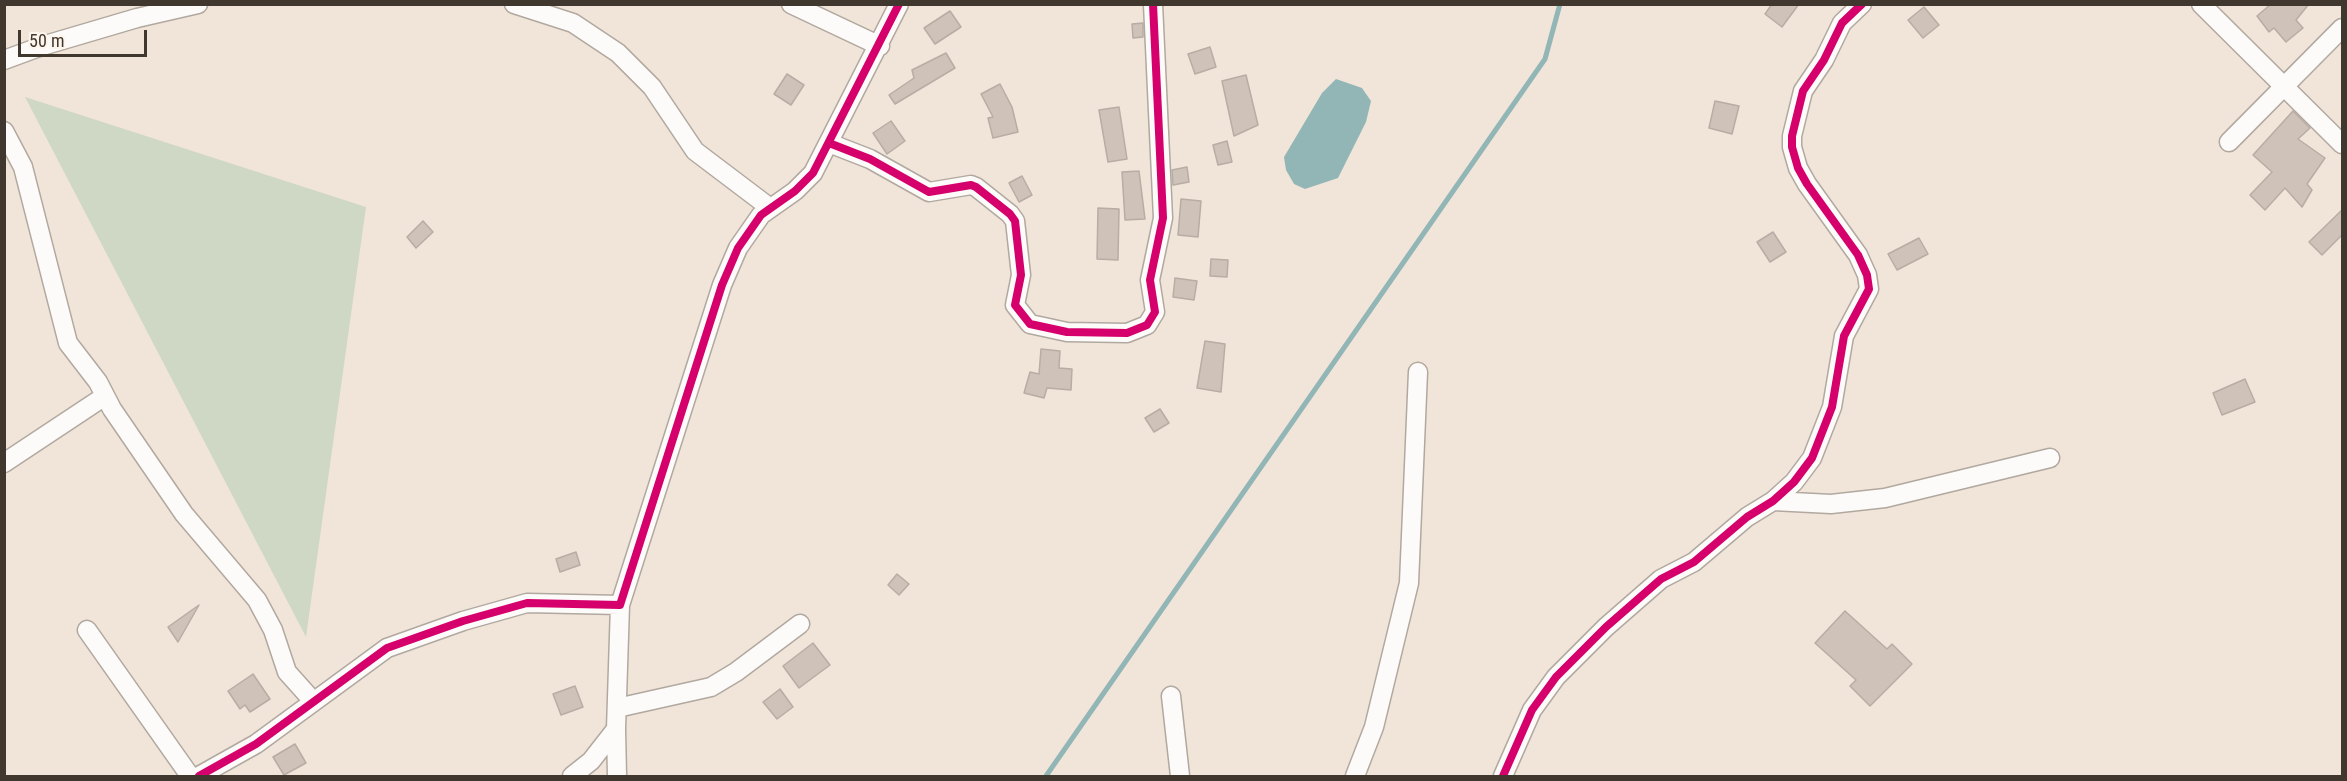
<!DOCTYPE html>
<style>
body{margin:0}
#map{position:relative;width:2347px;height:781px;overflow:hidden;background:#f1e5da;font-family:"Roboto Condensed",sans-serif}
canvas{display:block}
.frame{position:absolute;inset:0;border:6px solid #40372f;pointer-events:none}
.scale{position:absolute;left:18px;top:30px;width:129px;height:27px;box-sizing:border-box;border:3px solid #40372f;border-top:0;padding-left:8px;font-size:18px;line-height:21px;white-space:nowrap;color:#40372f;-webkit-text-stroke:4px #fef5ec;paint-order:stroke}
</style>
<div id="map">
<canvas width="2347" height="781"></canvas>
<div class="frame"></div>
<div class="scale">50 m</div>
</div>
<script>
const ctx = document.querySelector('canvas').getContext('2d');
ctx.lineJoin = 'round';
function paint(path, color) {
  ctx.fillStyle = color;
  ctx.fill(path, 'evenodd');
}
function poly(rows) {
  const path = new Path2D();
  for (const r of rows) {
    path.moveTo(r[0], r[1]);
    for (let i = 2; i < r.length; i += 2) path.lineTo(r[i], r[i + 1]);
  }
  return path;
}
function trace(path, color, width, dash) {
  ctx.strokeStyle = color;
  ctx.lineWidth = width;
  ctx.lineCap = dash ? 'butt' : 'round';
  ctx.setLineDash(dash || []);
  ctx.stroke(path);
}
const green = poly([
 [25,97,366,207,306,637]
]);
const water = poly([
 [1336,79,1362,88,1371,101,1366,122,1338,178,1305,189,1294,184,1286,170,1284,157,1322,93]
]);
const stream = poly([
 [1046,776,1545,59,1560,4]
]);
const building = poly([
 [1772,4,1799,4,1782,27,1765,14,1772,4],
 [2271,4,2309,4,2296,20,2303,28,2286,42,2274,28,2269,32,2257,16,2271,4],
 [1924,7,1939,25,1923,38,1908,20,1924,7],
 [950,11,961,27,935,44,924,28,950,11],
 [1143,23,1143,37,1133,38,1132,24,1143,23],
 [1210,47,1216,67,1195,74,1188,54,1210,47],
 [946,53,955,68,895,104,889,95,914,78,912,70,946,53],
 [787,74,804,85,791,105,774,94,787,74],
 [1246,75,1258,125,1234,136,1222,81,1246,75],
 [1000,84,1012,107,1018,132,993,138,988,118,993,117,981,94,1000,84],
 [1715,101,1739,106,1732,134,1709,128,1715,101],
 [1119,107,1127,159,1108,162,1099,110,1119,107],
 [2293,111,2310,128,2298,139,2325,158,2307,184,2312,190,2302,207,2285,188,2265,210,2250,195,2272,172,2253,155,2293,111],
 [891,121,905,141,887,154,873,133,891,121],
 [1227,141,1232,162,1218,165,1213,145,1227,141],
 [1187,167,1189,182,1173,185,1172,170,1187,167],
 [1139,171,1145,219,1125,220,1122,172,1139,171],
 [1022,176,1032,195,1019,202,1009,183,1022,176],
 [1181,199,1201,201,1198,237,1178,235,1181,199],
 [1098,208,1119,209,1118,260,1097,259,1098,208],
 [2343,209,2343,234,2322,255,2309,242,2343,209],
 [423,221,433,232,416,248,407,237,423,221],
 [1773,232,1786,252,1770,262,1757,242,1773,232],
 [1919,238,1928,254,1897,270,1888,254,1919,238],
 [1211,259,1228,260,1227,277,1210,276,1211,259],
 [1175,278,1197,281,1194,300,1173,297,1175,278],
 [1205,341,1225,344,1221,392,1197,388,1205,341],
 [1041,349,1060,351,1059,368,1072,369,1071,390,1047,388,1044,398,1024,393,1030,372,1039,374,1041,349],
 [2245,379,2255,402,2222,415,2213,393,2245,379],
 [1160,409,1169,423,1154,432,1145,418,1160,409],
 [576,552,580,565,560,572,556,559,576,552],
 [897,574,909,584,899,595,888,585,897,574],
 [199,605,178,642,168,627,199,605],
 [1845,611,1887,649,1892,644,1912,664,1870,706,1850,686,1856,680,1815,643,1845,611],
 [813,643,830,665,799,688,783,666,813,643],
 [253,674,270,699,250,712,245,705,240,709,228,691,253,674],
 [575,686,583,707,561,715,553,694,575,686],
 [780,689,793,707,777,719,763,702,780,689],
 [295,744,306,763,284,775,273,757,295,744]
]);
const minor = poly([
 [514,4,573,23,618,53,652,87,695,151,769,207],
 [791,4,880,46],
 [2201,4,2342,144],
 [4,60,42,46,137,18,198,4],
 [4,131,23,167,68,343,98,382,112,409,184,514,257,600,273,630,287,672,313,701],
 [2229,142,2342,28],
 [829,143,870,159,929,192,971,185,976,187,1010,214,1015,221,1021,275,1015,305,1030,324,1067,332,1127,333,1147,325,1155,312,1150,280,1163,218,1153,4],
 [4,463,105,396],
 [1773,501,1831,504,1885,498,2050,458],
 [87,630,190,776],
 [1171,696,1180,776],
 [617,708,711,687,736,672,800,624],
 [616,729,617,776],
 [199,776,256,744,387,648,463,621,527,603,620,605,722,285,738,248,761,215,795,191,813,173,899,4],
 [572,776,591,761,616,729,620,605],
 [1355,776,1374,727,1409,583,1418,372],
 [1503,776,1532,710,1556,677,1606,627,1661,579,1694,562,1747,517,1773,501,1794,482,1812,458,1832,407,1844,336,1869,289,1867,275,1858,255,1807,184,1798,168,1792,147,1792,136,1803,91,1824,60,1842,23,1862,4]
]);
const cycleway = poly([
 [829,143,870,159,929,192,971,185,976,187,1010,214,1015,221,1021,275,1015,305,1030,324,1067,332,1127,333,1147,325,1155,312,1150,280,1163,218,1153,4],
 [199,776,256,744,387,648,463,621,527,603,620,605,722,285,738,248,761,215,795,191,813,173,899,4],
 [1503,776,1532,710,1556,677,1606,627,1661,579,1694,562,1747,517,1773,501,1794,482,1812,458,1832,407,1844,336,1869,289,1867,275,1858,255,1807,184,1798,168,1792,147,1792,136,1803,91,1824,60,1842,23,1862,4]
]);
paint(green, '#cfd8c4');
paint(water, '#92b6b6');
trace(stream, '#92b6b6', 5);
paint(building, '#cfc2b8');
trace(building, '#b7ada5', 1.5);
trace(minor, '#b1a89f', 21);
trace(minor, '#fdfbf9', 18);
trace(cycleway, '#d6006c', 8);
</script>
